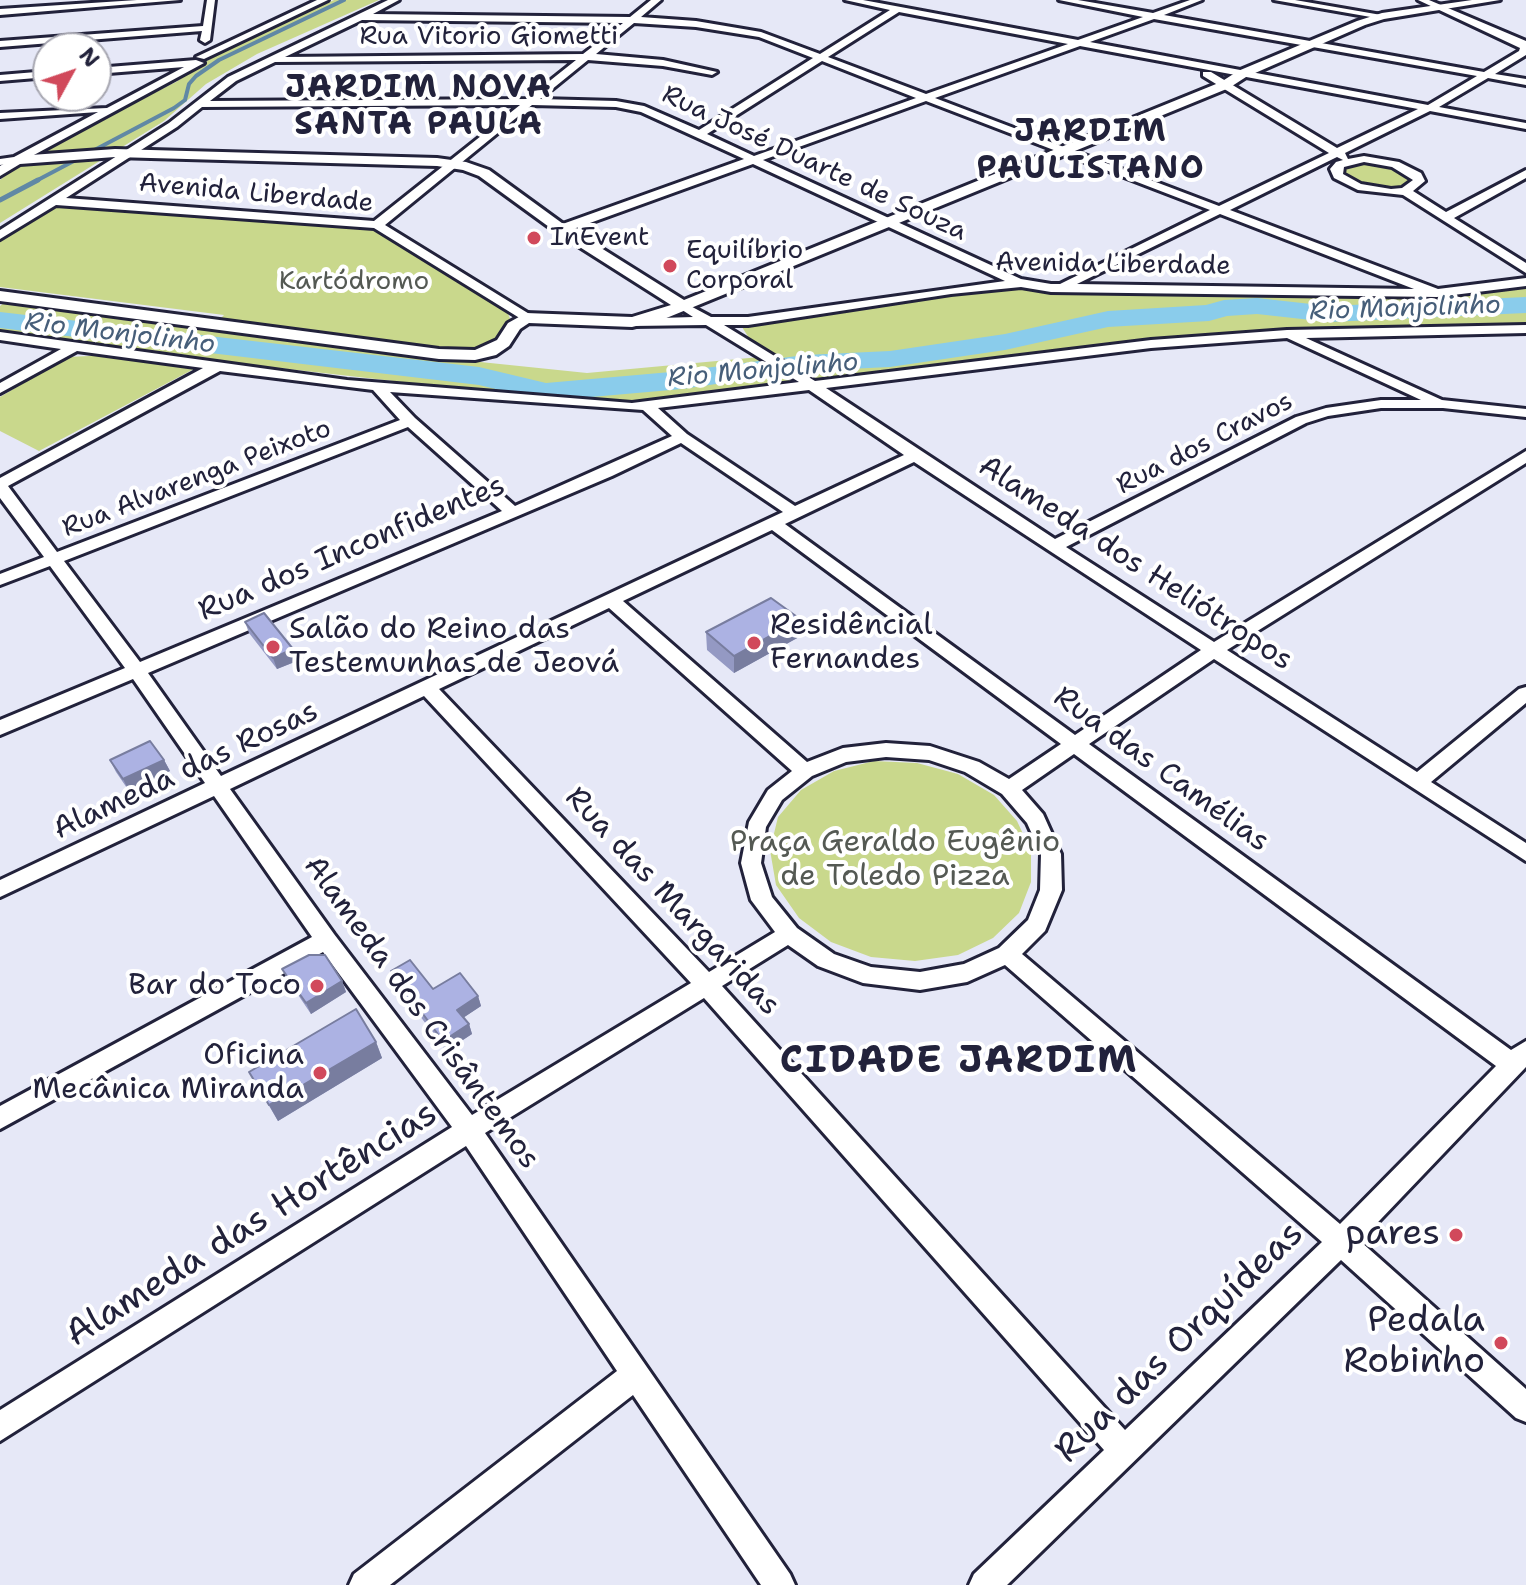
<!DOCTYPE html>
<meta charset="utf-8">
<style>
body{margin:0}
#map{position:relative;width:1526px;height:1585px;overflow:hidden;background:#e6e8f7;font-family:"Shantell Sans",sans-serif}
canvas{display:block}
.north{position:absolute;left:32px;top:32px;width:80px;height:80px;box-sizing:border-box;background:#fff;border:2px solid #a7a7b1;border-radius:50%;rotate:50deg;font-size:22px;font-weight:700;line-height:32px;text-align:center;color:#22223b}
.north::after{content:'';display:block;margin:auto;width:28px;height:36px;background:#d1495b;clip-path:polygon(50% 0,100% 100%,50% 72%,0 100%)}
</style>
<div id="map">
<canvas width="1526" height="1585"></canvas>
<div class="north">N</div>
</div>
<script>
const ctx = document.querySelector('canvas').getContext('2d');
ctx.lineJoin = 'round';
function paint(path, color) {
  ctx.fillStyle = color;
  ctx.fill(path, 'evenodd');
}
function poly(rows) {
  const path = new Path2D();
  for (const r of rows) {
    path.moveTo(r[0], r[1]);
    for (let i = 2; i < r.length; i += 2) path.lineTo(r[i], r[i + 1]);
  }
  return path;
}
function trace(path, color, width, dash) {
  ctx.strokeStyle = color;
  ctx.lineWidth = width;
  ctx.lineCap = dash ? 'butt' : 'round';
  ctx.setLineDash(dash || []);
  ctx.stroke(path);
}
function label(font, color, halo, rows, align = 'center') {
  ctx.font = font + ' "Shantell Sans",sans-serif';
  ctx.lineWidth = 8;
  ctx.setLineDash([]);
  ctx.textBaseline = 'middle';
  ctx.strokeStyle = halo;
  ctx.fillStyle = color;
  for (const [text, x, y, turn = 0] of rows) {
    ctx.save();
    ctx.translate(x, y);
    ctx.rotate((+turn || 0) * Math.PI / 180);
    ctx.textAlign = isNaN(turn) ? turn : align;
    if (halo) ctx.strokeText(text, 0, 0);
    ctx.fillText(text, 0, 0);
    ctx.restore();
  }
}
const green = poly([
 [334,0,379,0,257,54,206,84,164,121,0,223,0,180,36,151,176,82,219,53],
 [1361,162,1388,164,1412,179,1410,184,1392,189,1365,186,1345,177,1342,172,1344,167],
 [73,206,372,228,498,304,507,311,511,321,495,342,480,350,462,352,218,321,224,315,0,287,0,239,48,209],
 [1005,286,1060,293,1395,297,1440,296,1526,286,1526,325,1355,331,1269,330,815,380,749,338,742,327,743,323],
 [5,302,253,332,403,354,587,373,760,357,795,378,792,382,778,386,642,402,508,394,235,363,0,331,0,306],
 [112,355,194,369,39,451,0,431,0,397,67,357],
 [874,761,917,763,958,774,994,795,1017,821,1031,851,1031,882,1019,913,993,938,958,955,915,961,871,957,831,942,799,918,776,885,770,850,778,817,801,790,834,771]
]);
const streamFar1 = poly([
 [34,182,174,108,185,100,189,84,196,76,219,60,344,0]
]);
const stream = poly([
 [0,200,38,180]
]);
const river = poly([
 [1526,297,1526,313,1329,322,1257,314,1227,316,1209,321,1108,327,1005,350,890,367,805,371,682,389,546,401,479,385,0,328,0,312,479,367,546,383,682,371,805,355,890,351,1005,334,1108,311,1206,305,1224,300,1257,298,1329,306,1526,297]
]);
const minor = poly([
 [137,0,180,0,0,15,0,9,137,0],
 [207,0,215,0,210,40,205,43,200,40,202,31,0,47,0,41,203,26,207,0],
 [317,0,328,0,204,59,196,57,317,0],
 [388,0,399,0,373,14,630,17,651,0,661,0,641,17,696,21,761,32,820,54,890,10,845,0,863,0,1078,40,1143,17,1059,0,1078,0,1153,13,1190,0,1202,0,1164,15,1484,72,1519,51,1520,48,1418,0,1429,0,1526,41,1526,55,1495,74,1526,79,1526,85,1488,78,1439,107,1526,123,1526,129,1430,111,1345,153,1348,159,1364,156,1399,162,1421,173,1425,181,1413,191,1446,212,1526,170,1526,178,1454,218,1526,263,1526,273,1403,195,1358,190,1334,178,1330,169,1336,162,1343,160,1337,157,1230,210,1438,289,1526,278,1526,286,1437,297,1051,292,1021,287,951,294,748,325,724,325,815,381,1151,340,1287,330,1526,325,1526,333,1306,338,1442,400,1526,409,1526,417,1443,408,1381,408,1328,416,1306,423,1066,547,1214,642,1526,451,1526,463,1227,650,1417,772,1519,689,1526,687,1526,703,1431,782,1526,843,1526,861,1214,659,1089,744,1511,1050,1526,1041,1526,1067,1360,1241,1526,1389,1526,1422,1516,1418,1341,1260,1007,1585,969,1585,974,1574,1104,1450,704,998,485,1133,790,1574,795,1585,761,1585,633,1395,390,1585,349,1585,354,1574,617,1371,466,1146,0,1441,0,1410,452,1127,323,952,0,1129,0,1106,312,937,214,796,0,897,0,880,205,783,133,679,0,735,0,720,125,668,50,566,0,585,0,574,44,557,0,498,0,478,203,368,77,351,0,393,0,383,61,349,0,340,0,332,347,380,632,403,799,382,706,325,632,326,627,325,627,319,693,317,676,306,683,302,711,317,748,317,1005,281,753,164,565,232,557,232,557,226,744,159,641,112,616,107,532,105,385,225,531,315,533,318,526,322,374,228,56,205,0,239,0,230,169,123,228,77,388,0],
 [899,12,1068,44,926,94,828,57,899,12],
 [1154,19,1477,76,1428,105,1090,42,1154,19],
 [362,20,623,23,583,54,285,57,362,20],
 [634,23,696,27,759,37,813,58,699,130,644,106,616,101,540,99,588,60,663,66,712,75,717,72,663,60,596,54,634,23],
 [1080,46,1418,109,1337,148,1211,72,1203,72,1203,76,1329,153,1219,206,935,98,1080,46],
 [576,60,527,99,210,101,236,81,275,62,576,60],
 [822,61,916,98,754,156,707,134,822,61],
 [926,101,1210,210,1060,284,1051,284,1021,279,763,160,926,101],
 [520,105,374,221,66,198,177,127,202,107,520,105],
 [1364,162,1392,167,1413,180,1402,188,1391,189,1361,184,1343,174,1344,167,1364,162],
 [1220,214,1414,289,1077,284,1220,214],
 [1287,338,1421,400,1381,400,1326,408,1296,417,1055,539,826,388,1151,348,1287,338],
 [220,371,373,390,400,420,57,552,8,486,220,371],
 [809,390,904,455,795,506,687,434,658,408,809,390],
 [390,392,643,410,672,436,515,506,415,418,390,392],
 [408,427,502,511,140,662,64,561,408,427],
 [681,443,783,512,221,776,148,673,612,476,681,443],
 [914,462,1201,650,1075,735,785,524,914,462],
 [772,530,1061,744,1009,779,979,762,930,746,886,743,843,748,807,762,623,601,772,530],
 [609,608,792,771,768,790,749,822,741,863,751,900,775,932,709,972,439,689,609,608],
 [424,696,691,983,472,1115,334,934,230,789,424,696],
 [1074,754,1496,1066,1340,1224,1022,954,1045,931,1062,890,1061,854,1043,814,1022,790,1074,754],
 [886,757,929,760,965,772,1002,794,1027,823,1041,854,1040,890,1028,920,999,948,964,964,920,972,871,967,834,954,797,928,772,897,761,863,766,827,782,800,812,776,846,762,886,757],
 [788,945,818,966,863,983,920,990,967,982,1005,965,1322,1242,1125,1430,722,986,788,945],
 [1274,0,1295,0,1387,16,1382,19,1274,0],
 [196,60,204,63,21,162,0,165,0,159,14,157,98,112,0,119,0,113,107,108,184,67,96,74,96,68,196,60],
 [48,71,48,77,0,81,0,75,48,71]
]);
const tertiary = poly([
 [1472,0,1500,0,1384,19,1365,25,1246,77,1229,88,664,319,632,327,529,323,520,329,509,346,496,355,475,360,439,359,0,301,0,291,439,349,475,350,497,340,508,323,526,313,632,317,671,305,556,232,479,176,463,170,437,166,115,157,20,164,0,176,0,166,17,156,115,149,437,158,466,162,489,170,566,226,684,300,1221,82,1238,71,1357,21,1382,13,1472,0]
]);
const wall = poly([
 [245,622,297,661,277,669,249,633],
 [706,632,799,637,734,673,707,650],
 [110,760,164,760,170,771,129,791,116,772],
 [282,969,342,981,346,992,311,1014,288,980],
 [391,971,433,989,478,996,481,1006,464,1017,469,1024,472,1034,446,1051,394,981],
 [376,1042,382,1058,278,1121,249,1072]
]);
const shadedWall = poly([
 [800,619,799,637,734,673,734,656],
 [293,649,297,661,277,669,273,658],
 [164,760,170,771,129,791,123,779],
 [342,981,346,992,311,1014,306,1003],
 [478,996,481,1006,460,1020,457,1010],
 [469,1024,472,1034,446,1051,443,1041],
 [376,1042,382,1058,278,1121,269,1105]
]);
const building = poly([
 [771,598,800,619,734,656,706,632,771,598],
 [264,613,293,649,273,658,245,622,264,613],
 [150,741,164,760,123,779,110,760,150,741],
 [309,955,325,955,342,981,306,1003,282,969,309,955],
 [410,960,433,989,460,973,478,996,457,1010,469,1024,443,1041,391,971,410,960],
 [356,1009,376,1042,269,1105,249,1072,356,1009]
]);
const markers = [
 [534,238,8,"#d1495b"],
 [670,266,8,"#d1495b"],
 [754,643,8,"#d1495b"],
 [273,647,8,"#d1495b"],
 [317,986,8,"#d1495b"],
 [320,1073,8,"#d1495b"],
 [1456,1235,8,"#d1495b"],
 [1501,1343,8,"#d1495b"]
];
const farStreetnames = [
 ["Rua Vitorio Giometti",489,37],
 ["Rua José Duarte de Souza",814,164,25],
 ["Avenida Liberdade",256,194,5],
 ["Avenida Liberdade",1113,265,1],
 ["Rua dos Cravos",1205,444,-27],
 ["Rua Alvarenga Peixoto",197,479,-21]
];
const farPoinames = [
 ["InEvent",550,238],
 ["Equilíbrio",686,251],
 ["Corporal",686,281]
];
const farParknames = [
 ["Kartódromo",354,282]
];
const farWaternames = [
 ["Rio Monjolinho",1405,309,-2],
 ["Rio Monjolinho",120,334,7],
 ["Rio Monjolinho",763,371,-5]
];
const streetNames = [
 ["Rua dos Inconfidentes",352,549,-23],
 ["Alameda dos Heliótropos",1135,564,33],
 ["Rua das Camélias",1161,770,36],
 ["Alameda das Rosas",186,771,-25],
 ["Rua das Margaridas",672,902,47],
 ["Alameda dos Crisântemos",421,1013,54]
];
const poiNames = [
 ["Residêncial",770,626],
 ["Fernandes",770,660],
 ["Salão do Reino das",289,630],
 ["Testemunhas de Jeová",289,664],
 ["Bar do Toco",301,986,"right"],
 ["Oficina",304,1056,"right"],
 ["Mecânica Miranda",304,1090,"right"]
];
const parkNames = [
 ["Praça Geraldo Eugênio",895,843],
 ["de Toledo Pizza",895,877]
];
const farDistrictnames = [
 ["JARDIM NOVA",419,89],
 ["SANTA PAULA",419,126],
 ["JARDIM",1091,133],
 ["PAULISTANO",1091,170]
];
const nearStreetnames = [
 ["Alameda das Hortências",252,1225,-32],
 ["Rua das Orquídeas",1180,1343,-44]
];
const nearPoinames = [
 ["pares",1440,1235],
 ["Pedala",1485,1322],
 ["Robinho",1485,1363]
];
const districtNames = [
 ["CIDADE JARDIM",959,1062]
];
paint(green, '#c9d88c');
trace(streamFar1, '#6088a5', 4);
trace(stream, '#6088a5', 5);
paint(river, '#8acceb');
trace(minor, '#22223b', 6);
trace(tertiary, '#22223b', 6);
paint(minor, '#fff');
paint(tertiary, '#fff');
paint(wall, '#9499c3');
paint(shadedWall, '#787d9f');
paint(building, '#acb2e3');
trace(building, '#787d9f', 2);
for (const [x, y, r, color] of markers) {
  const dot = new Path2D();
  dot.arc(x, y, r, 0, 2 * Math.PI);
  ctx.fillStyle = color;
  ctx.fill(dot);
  trace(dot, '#fff', 3);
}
label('26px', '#22223b', '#fff', farStreetnames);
label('26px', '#22223b', '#fff', farPoinames, 'left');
label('26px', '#545953', '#fff', farParknames);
label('italic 26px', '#465e79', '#fff', farWaternames);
label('30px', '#22223b', '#fff', streetNames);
label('30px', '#22223b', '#fff', poiNames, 'left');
label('30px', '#545953', '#fff', parkNames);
ctx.letterSpacing = '2px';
label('bold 32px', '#22223b', '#fff', farDistrictnames);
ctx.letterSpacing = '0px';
label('36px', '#22223b', '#fff', nearStreetnames);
label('36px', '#22223b', '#fff', nearPoinames, 'right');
ctx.letterSpacing = '2px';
label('bold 38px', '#22223b', '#fff', districtNames);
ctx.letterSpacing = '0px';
</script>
